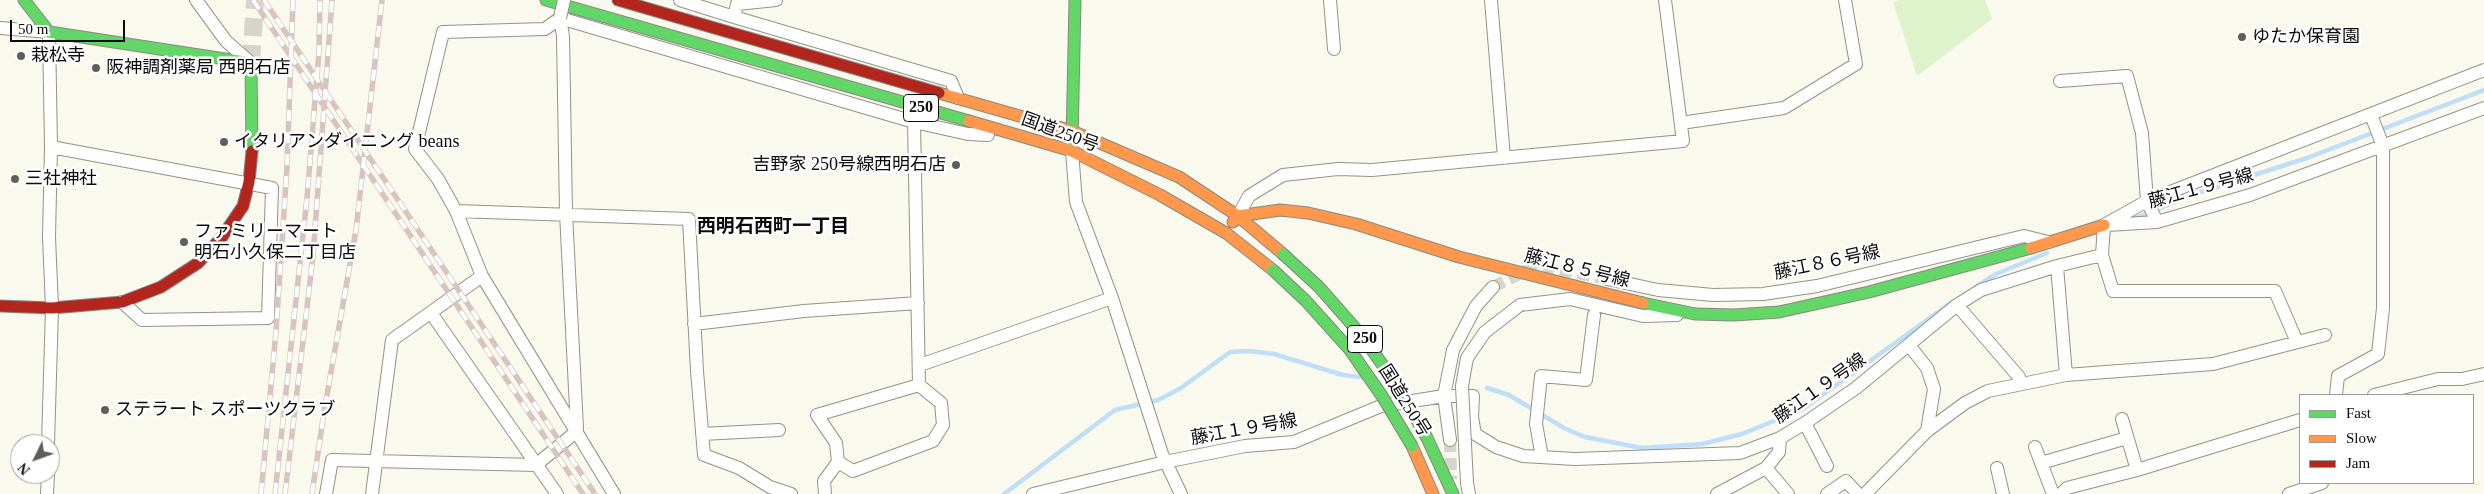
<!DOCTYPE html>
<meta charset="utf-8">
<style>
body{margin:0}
#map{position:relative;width:2484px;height:494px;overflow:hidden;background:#faf9ed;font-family:"Times New Roman",serif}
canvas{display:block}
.legend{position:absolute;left:2299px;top:394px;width:175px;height:90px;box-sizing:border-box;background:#fff;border:1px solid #9d9d9d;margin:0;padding:6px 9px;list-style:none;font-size:15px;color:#0b0b0b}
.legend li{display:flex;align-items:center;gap:10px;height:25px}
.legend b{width:25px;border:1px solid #9d9d9d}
.north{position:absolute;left:10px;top:434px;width:50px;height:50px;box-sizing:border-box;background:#fff;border:1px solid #9d9d9d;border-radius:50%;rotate:228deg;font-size:14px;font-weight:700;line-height:20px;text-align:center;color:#0b0b0b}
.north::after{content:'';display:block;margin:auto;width:18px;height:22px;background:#5f5e5a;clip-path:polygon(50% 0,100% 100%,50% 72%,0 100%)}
.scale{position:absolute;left:10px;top:20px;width:115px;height:22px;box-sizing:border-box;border:2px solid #0b0b0b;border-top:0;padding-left:6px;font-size:15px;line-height:18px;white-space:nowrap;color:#0b0b0b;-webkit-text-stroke:4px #fff;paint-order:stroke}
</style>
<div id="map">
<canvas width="2484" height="494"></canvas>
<ul class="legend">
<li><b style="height:6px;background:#63d668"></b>Fast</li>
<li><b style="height:6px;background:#ff974d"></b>Slow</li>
<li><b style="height:6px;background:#b3261e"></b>Jam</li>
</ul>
<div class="north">N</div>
<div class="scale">50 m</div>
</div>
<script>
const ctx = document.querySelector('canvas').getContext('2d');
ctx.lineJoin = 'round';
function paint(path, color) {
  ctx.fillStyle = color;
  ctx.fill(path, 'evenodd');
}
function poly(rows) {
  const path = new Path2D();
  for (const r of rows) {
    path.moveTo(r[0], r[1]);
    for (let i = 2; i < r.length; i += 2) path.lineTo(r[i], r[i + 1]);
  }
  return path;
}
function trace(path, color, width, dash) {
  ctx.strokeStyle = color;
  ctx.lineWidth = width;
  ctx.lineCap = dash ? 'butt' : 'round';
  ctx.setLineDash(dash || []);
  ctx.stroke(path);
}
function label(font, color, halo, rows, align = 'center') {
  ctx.font = font + ' "Times New Roman","Noto Sans JP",serif';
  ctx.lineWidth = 5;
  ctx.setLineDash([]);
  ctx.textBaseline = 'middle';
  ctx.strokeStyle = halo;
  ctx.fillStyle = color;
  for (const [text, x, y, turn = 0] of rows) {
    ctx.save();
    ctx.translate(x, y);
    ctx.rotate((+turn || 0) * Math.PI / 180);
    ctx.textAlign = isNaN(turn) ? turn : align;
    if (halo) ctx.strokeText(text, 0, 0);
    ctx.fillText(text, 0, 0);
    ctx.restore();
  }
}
const green = poly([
 [1899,0,1985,0,1992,19,1917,76,1893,2]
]);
const stream = poly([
 [2133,219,2198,193,2307,158,2484,90],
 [1977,286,1996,274,2047,253],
 [1487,388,1509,395,1564,428,1585,437,1642,448,1702,444,1742,434,1803,409,1952,302],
 [1004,494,1115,410,1158,400,1181,388,1230,352,1249,351,1274,354,1343,375,1360,377]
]);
const streetTunnel = poly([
 [1493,287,1529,269,1548,267,1607,279],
 [1450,440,1451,479]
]);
const secondaryTunnel = poly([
 [251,63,255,0]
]);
const street = poly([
 [196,0,226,41,251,63],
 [680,0,734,17,737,4,776,0],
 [1330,0,1334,49],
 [1491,0,1504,158],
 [734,17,951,81,958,98],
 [560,18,545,29,443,32,415,149,438,179,456,211,482,276,614,494],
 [560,18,914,122,968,134,988,135],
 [560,18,563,36,566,213,577,428],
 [0,28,49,32,51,147,49,237,52,308,48,444],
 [2060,81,2127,76,2142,133,2147,201,2157,222],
 [914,122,919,385],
 [1681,123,1784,108,1856,64,1845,0],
 [51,147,272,188,268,318,142,320,122,302],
 [1072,151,1076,202,1112,298,1162,454,1181,494],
 [456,211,689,219,697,371,704,455,739,468,770,487,791,494],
 [1238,216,1249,196,1283,175,1338,169,1372,170,1683,141,1665,0],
 [2104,225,2147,201,2484,70],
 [2107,225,2157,222,2250,195,2484,108],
 [2102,255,2113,291,2275,291,2297,342],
 [2057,266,2066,375],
 [1607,279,1658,290,1713,295,1763,294,1817,286,2024,236,2048,242],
 [1520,305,1570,299,1643,316,1677,315],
 [1957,305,2019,377,2021,384],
 [431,313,557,494],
 [694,324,804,311,918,303],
 [920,365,1112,298],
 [2336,395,2338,376,2378,354,2383,308,2383,146,2371,115],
 [2374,395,2438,379,2462,379,2484,374],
 [2122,419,2137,470],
 [1805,423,1827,466],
 [1927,431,1965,403,1988,391,2066,375,2213,364,2325,335],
 [702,434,779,430],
 [1450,440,1444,396,1453,350,1476,306,1493,287],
 [2035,447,2053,494],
 [1542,457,1536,424,1541,376,1586,380,1594,315],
 [838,462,853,471,933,441,943,425,941,403,919,385],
 [2041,463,2127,438],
 [1766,468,1788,494],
 [1997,468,2003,494],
 [1467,483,1469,494],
 [47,494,48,474],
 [326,494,332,460,536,465,577,431],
 [372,494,392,340,482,276],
 [825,494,824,481,838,462,836,443,817,415,919,385],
 [1033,494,1165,462,1245,446,1294,442,1381,406,1444,396,1473,396,1472,417,1475,434,1496,447,1523,456,1575,459,1740,453,1780,438,1805,423,1856,388,1957,305,1981,290,2057,266,2102,255,2104,225],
 [1717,494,1766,468,1779,452,1780,438],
 [1827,494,1846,481,1858,494],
 [1865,494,1927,431,1934,389,1927,368,1909,345],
 [2061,494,2067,488,2137,470,2300,420],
 [2289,494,2322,483]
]);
const fast = poly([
 [24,0,49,32,251,63,252,151],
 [546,0,969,121],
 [1072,143,1075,0],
 [1643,303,1695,314,1734,315,1779,312,1869,292,2031,248],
 [1427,438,1453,494]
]);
const slow = poly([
 [939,93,1072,131,1179,177,1238,216,1283,254],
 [969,121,1072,151,1160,195,1226,233,1273,270],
 [1233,222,1238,216,1280,210,1308,213,1356,224,1459,257,1643,303],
 [2031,248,2104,225],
 [1412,446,1433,494]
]);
const jam = poly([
 [618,0,939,93],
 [0,306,52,308,122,302,161,287,198,263,222,237,243,206,249,182,252,151]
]);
const rail = poly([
 [253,0,583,494],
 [264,0,595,494],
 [261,494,276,331,287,167,293,0],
 [275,494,307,198,319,51,320,0],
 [285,494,313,256,332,0],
 [312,494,324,412,356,230,382,0]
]);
const streetBridge = poly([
 [560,18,564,0],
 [1467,483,1462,386,1467,358,1485,332,1520,305]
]);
const fastBridge = poly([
 [1283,254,1319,287,1363,337,1398,387,1427,438],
 [1273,270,1306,301,1350,350,1382,396,1412,446]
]);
const markers = [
 [2242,37,5,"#5f5e5a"],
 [21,56,5,"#5f5e5a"],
 [96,68,5,"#5f5e5a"],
 [224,142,5,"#5f5e5a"],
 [956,165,5,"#5f5e5a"],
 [15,179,5,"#5f5e5a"],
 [184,242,5,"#5f5e5a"],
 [105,410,5,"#5f5e5a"]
];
const shields = [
 [921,108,35],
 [1365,339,35]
];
const shieldNames = [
 ["250",921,108],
 ["250",1365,339]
];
const poiNames = [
 ["ゆたか保育園",2252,37],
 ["栽松寺",31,56],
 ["阪神調剤薬局 西明石店",106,68],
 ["イタリアンダイニング beans",234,142],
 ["吉野家 250号線西明石店",946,165,"right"],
 ["三社神社",25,179],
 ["ファミリーマート",194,232],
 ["明石小久保二丁目店",194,253],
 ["ステラート スポーツクラブ",115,410]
];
const streetNames = [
 ["国道250号",1060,133,20],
 ["藤江１９号線",2201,189,-15],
 ["藤江８６号線",1827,263,-12],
 ["藤江８５号線",1577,269,14],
 ["藤江１９号線",1820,389,-35],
 ["国道250号",1404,401,58],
 ["藤江１９号線",1244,430,-10]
];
const neighbourhoodNames = [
 ["西明石西町一丁目",773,227]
];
paint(green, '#def2cb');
trace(stream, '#c0def8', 4.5);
trace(streetTunnel, '#d6d5cb', 12, [12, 6]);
trace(secondaryTunnel, '#d6d5cb', 18, [18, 9]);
trace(street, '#93928d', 14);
trace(fast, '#898983', 13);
trace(slow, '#898983', 13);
trace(jam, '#898983', 13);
trace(street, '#fefefc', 12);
trace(fast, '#63d668', 11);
trace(slow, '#ff974d', 11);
trace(jam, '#b3261e', 11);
trace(rail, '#d8c4c1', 5.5);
trace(rail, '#fff', 4, [11]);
trace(streetBridge, '#93928d', 14, []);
trace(fastBridge, '#807f7a', 13, []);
trace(streetBridge, '#fefefc', 12);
trace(fastBridge, '#63d668', 11);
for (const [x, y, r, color] of markers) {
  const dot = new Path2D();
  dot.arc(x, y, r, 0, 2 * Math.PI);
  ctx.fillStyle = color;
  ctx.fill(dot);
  trace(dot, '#fff', 2);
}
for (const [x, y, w] of shields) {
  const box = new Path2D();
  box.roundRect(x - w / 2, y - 13.5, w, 27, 4);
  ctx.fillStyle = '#fff';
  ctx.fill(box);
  trace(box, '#0b0b0b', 1);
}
label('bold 16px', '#0b0b0b', null, shieldNames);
label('18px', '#0b0b0b', '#fff', poiNames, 'left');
label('18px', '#0b0b0b', '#fff', streetNames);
label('bold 19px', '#0b0b0b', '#fff', neighbourhoodNames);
</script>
